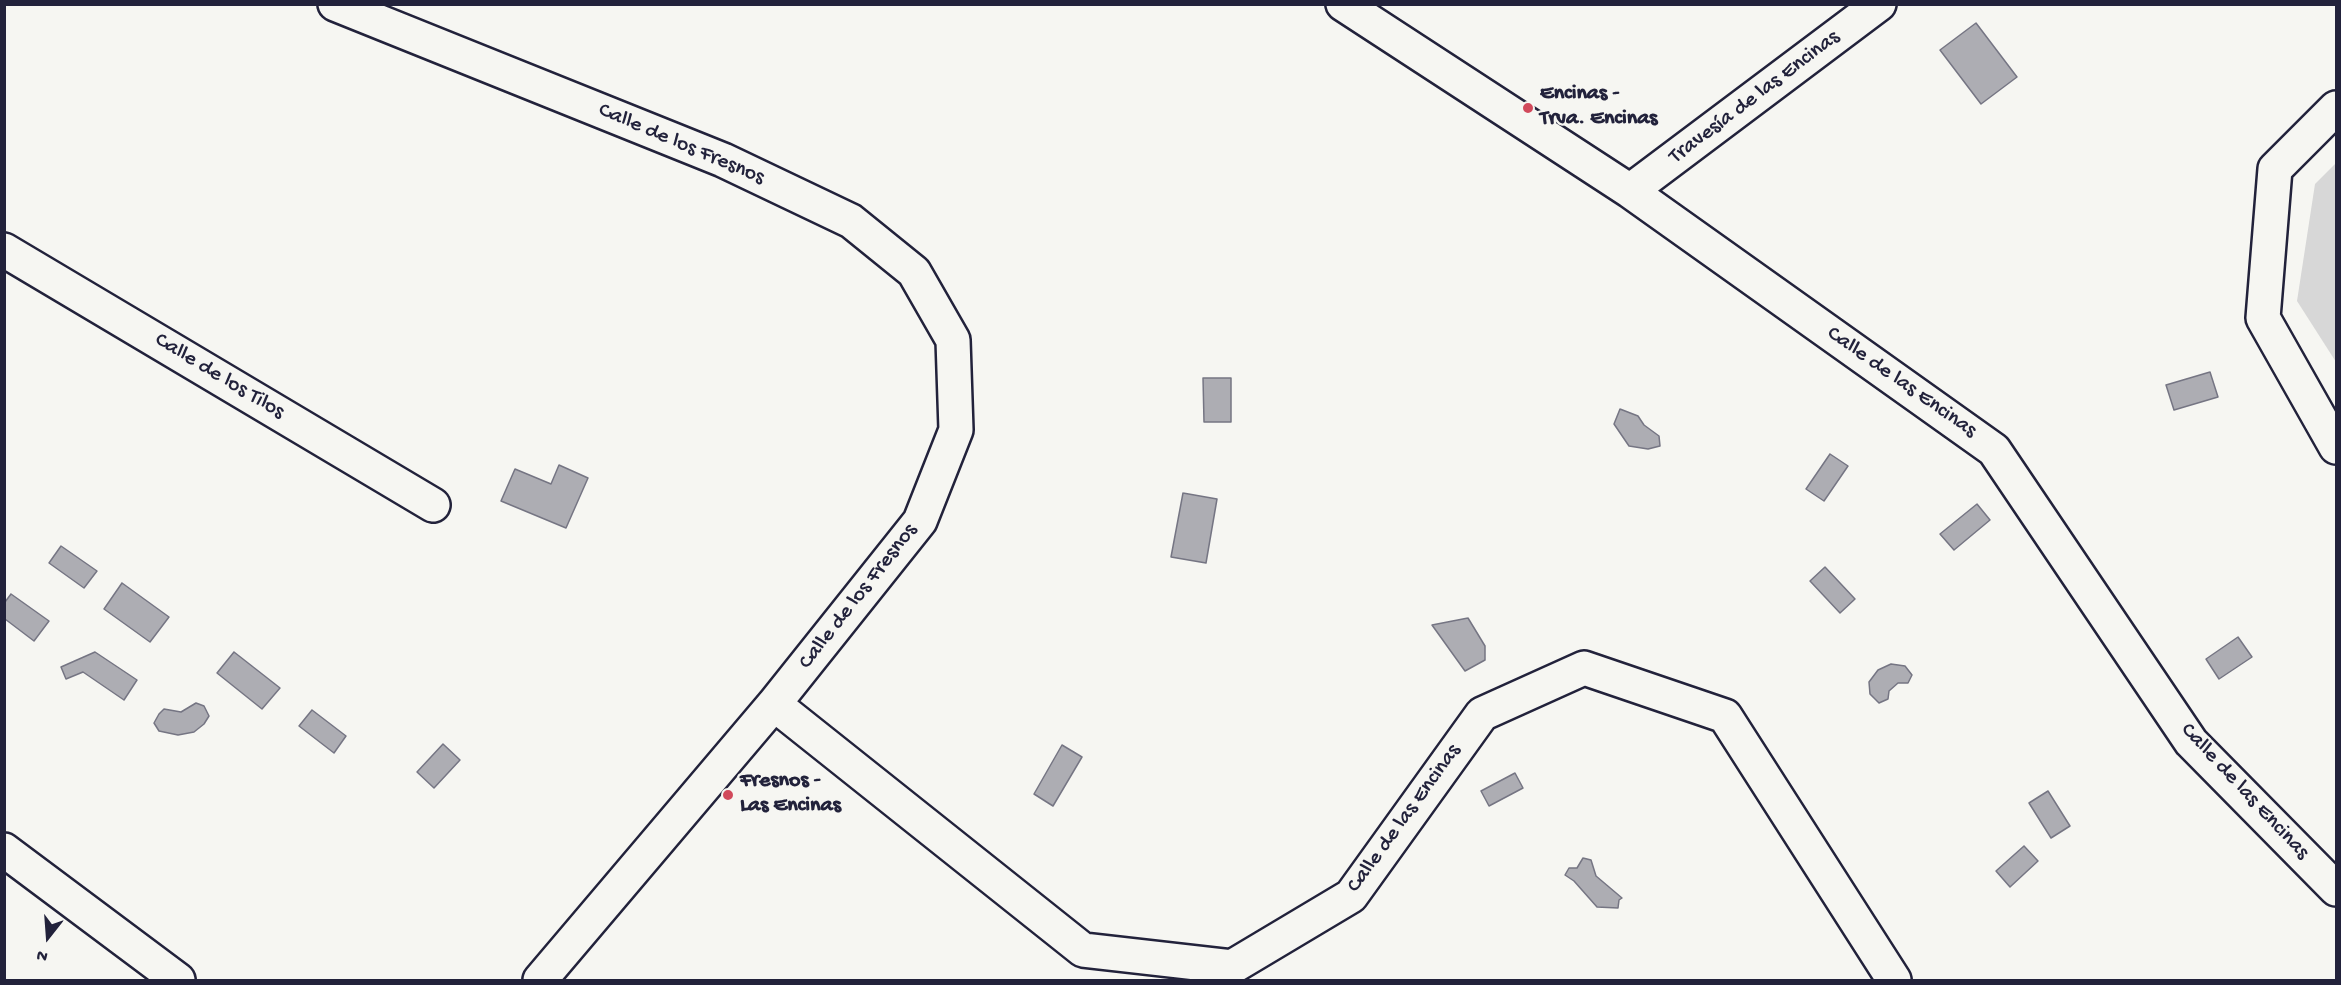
<!DOCTYPE html>
<meta charset="utf-8">
<style>
body{margin:0}
#map{position:relative;width:2341px;height:985px;overflow:hidden;background:#f6f6f2;font-family:"Gochi Hand",sans-serif}
canvas{display:block}
.frame{position:absolute;inset:0;border:6px solid #22223b;pointer-events:none}
.north{position:absolute;left:18px;top:907px;width:60px;height:60px;-webkit-text-stroke:4px #f6f6f2;paint-order:stroke;rotate:197deg;font-size:16px;font-weight:700;line-height:24px;text-align:center;color:#22223b}
.north::after{content:'';display:block;margin:auto;width:21px;height:27px;background:#22223b;clip-path:polygon(50% 0,100% 100%,50% 72%,0 100%)}
</style>
<div id="map">
<canvas width="2341" height="985"></canvas>
<div class="frame"></div>
<div class="north">N</div>
</div>
<script>
const ctx = document.querySelector('canvas').getContext('2d');
ctx.lineJoin = 'round';
function paint(path, color) {
  ctx.fillStyle = color;
  ctx.fill(path, 'evenodd');
}
function poly(rows) {
  const path = new Path2D();
  for (const r of rows) {
    path.moveTo(r[0], r[1]);
    for (let i = 2; i < r.length; i += 2) path.lineTo(r[i], r[i + 1]);
  }
  return path;
}
function trace(path, color, width, dash) {
  ctx.strokeStyle = color;
  ctx.lineWidth = width;
  ctx.lineCap = dash ? 'butt' : 'round';
  ctx.setLineDash(dash || []);
  ctx.stroke(path);
}
function label(font, color, halo, rows, align = 'center') {
  ctx.font = font + ' "Gochi Hand",sans-serif';
  ctx.lineWidth = 4.5;
  ctx.setLineDash([]);
  ctx.textBaseline = 'middle';
  ctx.strokeStyle = halo;
  ctx.fillStyle = color;
  for (const [text, x, y, turn = 0] of rows) {
    ctx.save();
    ctx.translate(x, y);
    ctx.rotate((+turn || 0) * Math.PI / 180);
    ctx.textAlign = isNaN(turn) ? turn : align;
    if (halo) ctx.strokeText(text, 0, 0);
    ctx.fillText(text, 0, 0);
    ctx.restore();
  }
}
const green = poly([
 [2336,163,2336,362,2297,301,2315,184]
]);
const water = poly([
 [1976,23,2017,77,1981,104,1940,50,1976,23],
 [2210,372,2218,397,2174,410,2166,385,2210,372],
 [1203,378,1231,378,1231,422,1204,422,1203,378],
 [1620,409,1638,416,1644,425,1659,436,1660,446,1648,449,1629,446,1614,424,1620,409],
 [1830,454,1848,466,1824,501,1806,489,1830,454],
 [559,465,588,478,566,528,501,501,515,469,551,484,559,465],
 [1183,493,1217,499,1206,563,1171,557,1183,493],
 [1977,504,1990,520,1954,550,1940,534,1977,504],
 [61,546,97,571,84,588,49,563,61,546],
 [1825,567,1855,599,1840,613,1810,581,1825,567],
 [122,583,169,617,150,642,104,609,122,583],
 [11,594,49,621,34,641,5,619,5,602,11,594],
 [1468,618,1485,646,1485,660,1465,671,1432,625,1468,618],
 [2238,637,2252,657,2219,679,2206,659,2238,637],
 [95,652,137,680,124,700,83,672,66,679,61,667,95,652],
 [234,652,280,688,262,709,217,673,234,652],
 [1891,664,1905,666,1912,675,1908,683,1898,683,1889,691,1888,699,1879,703,1870,694,1869,682,1878,670,1891,664],
 [196,703,204,706,209,716,204,724,194,732,178,735,159,731,154,723,159,714,164,709,181,712,196,703],
 [312,710,346,736,334,753,299,726,312,710],
 [443,744,460,760,434,788,417,772,443,744],
 [1062,745,1082,757,1053,806,1034,794,1062,745],
 [1515,773,1523,788,1489,806,1481,791,1515,773],
 [2048,791,2070,826,2051,838,2029,803,2048,791],
 [2024,846,2038,861,2010,887,1996,871,2024,846],
 [1583,858,1591,860,1596,876,1622,898,1619,900,1618,908,1597,907,1574,881,1565,875,1569,868,1577,868,1583,858]
]);
const minor = poly([
 [335,4,723,160,851,221,914,272,953,340,956,430,920,521,774,704,540,980],
 [1343,4,1630,191,1994,450,2191,742,2336,889],
 [2336,108,2275,169,2263,318,2336,447],
 [1630,191,1879,4],
 [4,250,433,505],
 [774,704,1083,950,1232,967,1351,896,1482,714,1584,668,1725,716,1894,980],
 [4,850,178,980]
]);
const markers = [
 [1528,108,6,"#d1495b"],
 [728,795,6,"#d1495b"]
];
const poiNames = [
 ["Encinas -",1540,95],
 ["Trva. Encinas",1540,120],
 ["Fresnos -",740,782],
 ["Las Encinas",740,807]
];
const streetNames = [
 ["Travesía de las Encinas",1755,98,-37],
 ["Calle de los Fresnos",681,145,23],
 ["Calle de los Tilos",219,377,31],
 ["Calle de las Encinas",1901,383,35],
 ["Calle de los Fresnos",859,597,-52],
 ["Calle de las Encinas",2244,792,47],
 ["Calle de las Encinas",1405,819,-54]
];
paint(green, '#d7d7d7');
paint(water, '#adadb3');
trace(water, '#757583', 1.5);
trace(minor, '#22223b', 38);
trace(minor, '#f6f6f2', 33);
for (const [x, y, r, color] of markers) {
  const dot = new Path2D();
  dot.arc(x, y, r, 0, 2 * Math.PI);
  ctx.fillStyle = color;
  ctx.fill(dot);
  trace(dot, '#f6f6f2', 2);
}
label('bold 22px', '#22223b', '#f6f6f2', poiNames, 'left');
label('22px', '#22223b', '#f6f6f2', streetNames);
</script>
